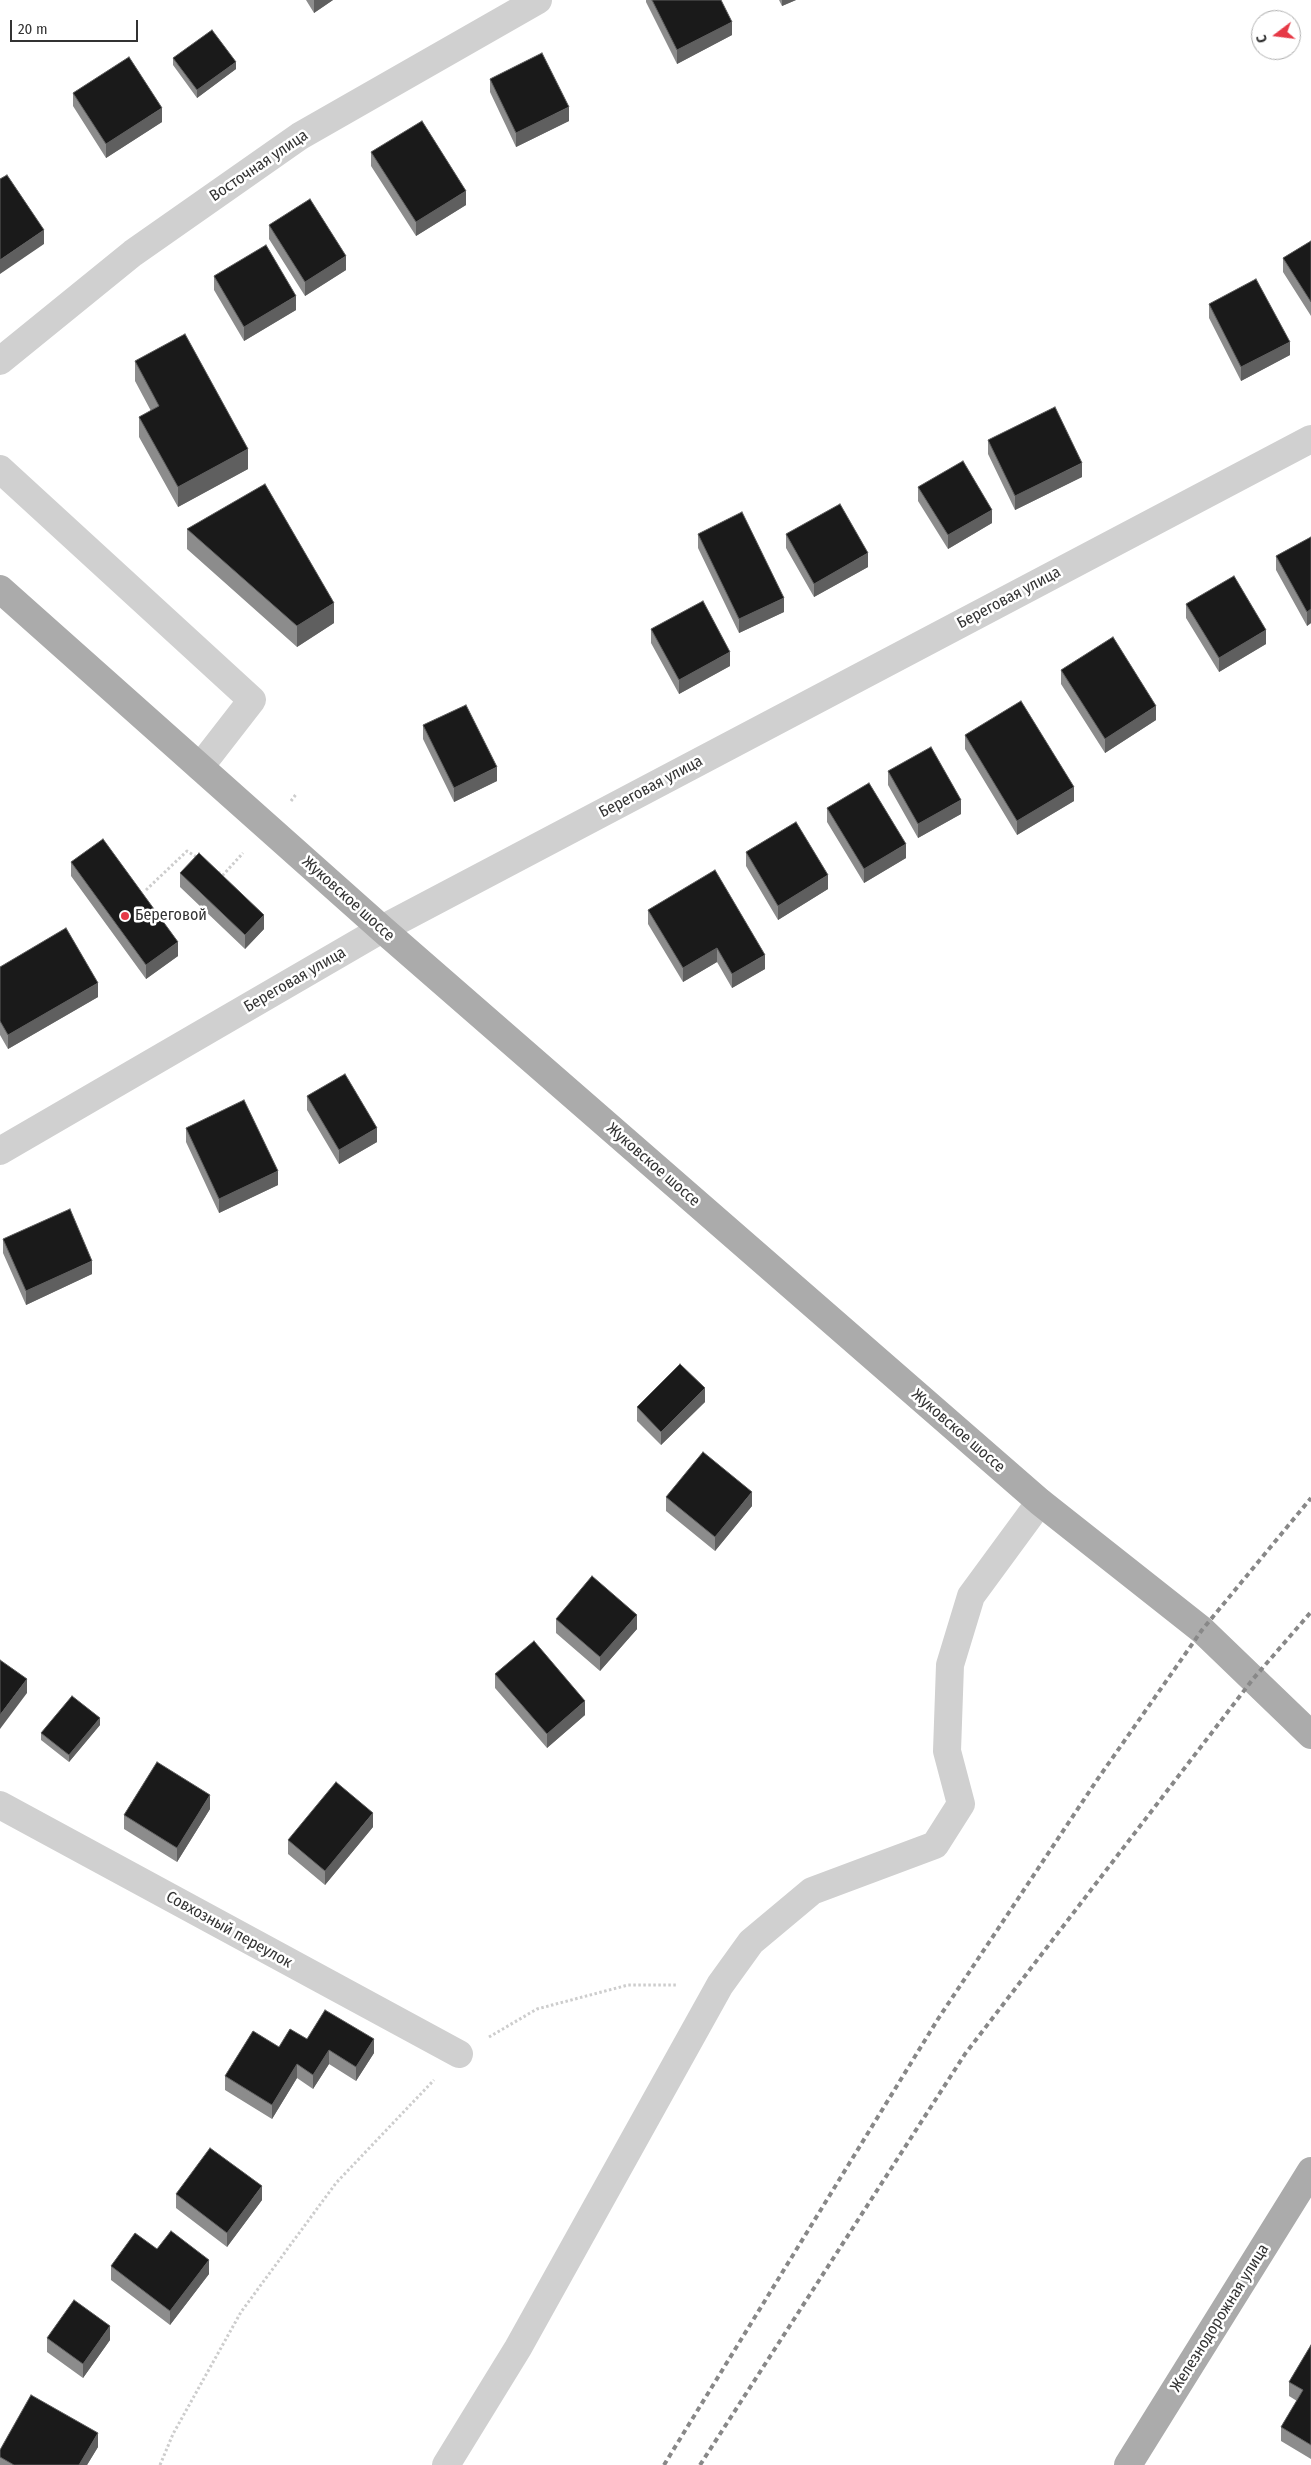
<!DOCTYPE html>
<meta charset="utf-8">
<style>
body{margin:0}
#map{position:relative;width:1311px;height:2465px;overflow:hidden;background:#fff;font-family:"Fira Sans Condensed",sans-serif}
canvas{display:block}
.north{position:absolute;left:1251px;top:10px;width:50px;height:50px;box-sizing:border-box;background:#fff;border:1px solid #adadad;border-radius:50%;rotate:255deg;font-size:14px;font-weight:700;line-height:20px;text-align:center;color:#333}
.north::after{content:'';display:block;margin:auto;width:18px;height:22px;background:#e63946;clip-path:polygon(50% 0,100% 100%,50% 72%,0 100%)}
.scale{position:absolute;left:10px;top:20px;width:128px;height:22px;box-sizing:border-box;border:2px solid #333;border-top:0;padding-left:6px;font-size:15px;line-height:18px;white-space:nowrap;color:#333;-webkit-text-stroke:4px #fff;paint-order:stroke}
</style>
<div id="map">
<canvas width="1311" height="2465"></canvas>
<div class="north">С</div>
<div class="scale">20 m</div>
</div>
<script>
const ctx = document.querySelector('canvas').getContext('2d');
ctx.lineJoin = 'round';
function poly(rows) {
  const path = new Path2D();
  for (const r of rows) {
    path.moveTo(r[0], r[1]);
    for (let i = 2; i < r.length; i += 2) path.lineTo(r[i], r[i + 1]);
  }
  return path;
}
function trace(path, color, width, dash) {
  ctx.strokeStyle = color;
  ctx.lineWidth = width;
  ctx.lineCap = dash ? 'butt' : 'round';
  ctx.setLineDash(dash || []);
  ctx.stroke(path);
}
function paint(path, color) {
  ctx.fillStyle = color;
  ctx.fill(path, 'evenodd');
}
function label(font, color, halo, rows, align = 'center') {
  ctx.font = font + ' "Fira Sans Condensed",sans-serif';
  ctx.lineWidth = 5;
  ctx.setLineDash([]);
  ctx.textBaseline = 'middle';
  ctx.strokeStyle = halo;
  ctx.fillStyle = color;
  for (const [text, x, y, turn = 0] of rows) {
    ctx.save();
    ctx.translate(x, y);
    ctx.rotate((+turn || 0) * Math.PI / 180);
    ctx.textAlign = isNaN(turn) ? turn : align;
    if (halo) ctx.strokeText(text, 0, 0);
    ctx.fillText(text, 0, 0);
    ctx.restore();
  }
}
const path = poly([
 [291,801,297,793],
 [218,872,223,875,243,853],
 [146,890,187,851,198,858],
 [489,2037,537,2009,628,1985,677,1985],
 [160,2465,173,2434,241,2312,336,2183,434,2080]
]);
const minor = poly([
 [0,361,133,253,300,136,538,0],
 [0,469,252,700,200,767],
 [0,1151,382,929,1311,439],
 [0,1805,459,2054],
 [446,2465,518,2348,720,1985,751,1942,812,1891,935,1845,961,1804,947,1751,950,1665,971,1596,1040,1502]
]);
const major = poly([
 [0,589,382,929,1040,1502,1202,1630,1311,1735],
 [1128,2465,1311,2171]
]);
const rail = poly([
 [664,2465,938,2019,1097,1780,1202,1630,1311,1498],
 [700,2465,965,2054,1253,1679,1311,1612]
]);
const wall = poly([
 [306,0,333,0,314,13],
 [646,0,721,0,732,35,677,64,646,2],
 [779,0,796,0,782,6],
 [173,58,236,69,197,98,173,65],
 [490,79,569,121,516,147,490,92],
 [73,93,162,122,106,158,73,106],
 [371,152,466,205,416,236,371,166],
 [269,225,346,270,305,296,269,239],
 [1311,241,1311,316,1283,272,1283,258],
 [214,276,296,310,244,341,214,290],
 [1209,304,1290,355,1241,381,1209,318],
 [135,361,248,469,178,507,139,437,139,417,151,411,135,381],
 [988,440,1082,477,1015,510,988,454],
 [918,487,992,523,948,549,918,501],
 [187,529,334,623,297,647,187,549],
 [698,534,784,612,739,633,698,548],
 [786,534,868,567,814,597,786,548],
 [1311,537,1311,623,1307,626,1276,570,1276,556],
 [1186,604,1266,644,1219,672,1186,618],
 [651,629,730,666,679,694,651,643],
 [1061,670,1156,720,1105,753,1061,684],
 [423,725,497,781,454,802,423,739],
 [965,735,1074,801,1017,835,965,749],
 [888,771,961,814,918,838,888,785],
 [827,808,906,858,864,883,827,822],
 [746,852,828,889,778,920,746,866],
 [71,862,178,956,146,979,71,876],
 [180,873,264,929,245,949,180,887],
 [648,910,765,969,732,988,717,962,683,982,648,924],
 [0,967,98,997,8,1049,0,1035],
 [307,1096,377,1142,339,1164,307,1110],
 [186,1128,278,1185,219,1213,186,1142],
 [3,1239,92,1274,26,1305,3,1253],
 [705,1402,661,1445,637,1421,637,1407],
 [666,1497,752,1506,715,1551,666,1511],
 [556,1619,637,1629,600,1671,556,1633],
 [495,1674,585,1715,547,1748,495,1688],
 [100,1725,69,1762,41,1740,41,1733],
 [210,1809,177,1862,124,1829,124,1815],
 [373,1827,325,1885,288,1854,288,1840],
 [307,2039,374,2053,356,2081,329,2064,313,2089,297,2078,272,2119,225,2090,225,2076,279,2047],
 [176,2194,262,2200,227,2247,176,2208],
 [157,2249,209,2274,170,2325,111,2280,111,2266],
 [47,2338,110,2340,83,2378,47,2352],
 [1311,2345,1311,2459,1281,2441,1281,2427,1297,2401,1289,2396,1289,2382],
 [98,2447,87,2465,0,2465,0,2450]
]);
const shadedWall = poly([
 [314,0,333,0,314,13],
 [782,0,796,0,782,6],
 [732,22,732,35,677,64,677,50],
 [236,62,236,69,197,98,197,90],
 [569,107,569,121,516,147,516,133],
 [162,108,162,122,106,158,106,144],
 [466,191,466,205,416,236,416,222],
 [44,230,44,244,0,274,0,260],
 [346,256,346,270,305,296,305,282],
 [296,296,296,310,244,341,244,327],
 [1290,342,1290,355,1241,381,1241,367],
 [248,449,248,469,178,507,178,487],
 [1082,463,1082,477,1015,510,1015,496],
 [992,510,992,523,948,549,948,535],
 [868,553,868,567,814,597,814,584],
 [784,598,784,612,739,633,739,619],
 [334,603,334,623,297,647,297,626],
 [1311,609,1311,623,1307,626,1307,612],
 [1266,630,1266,644,1219,672,1219,658],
 [730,652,730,666,679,694,679,680],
 [1156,706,1156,720,1105,753,1105,739],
 [497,767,497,781,454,802,454,788],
 [1074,787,1074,801,1017,835,1017,821],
 [961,800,961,814,918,838,918,824],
 [906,844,906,858,864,883,864,869],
 [828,875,828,889,778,920,778,906],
 [264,915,264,929,245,949,245,935],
 [178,942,178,956,146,979,146,965],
 [717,948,717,962,683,982,683,968],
 [765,955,765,969,732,988,732,974],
 [98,983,98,997,8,1049,8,1035],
 [377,1128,377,1142,339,1164,339,1150],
 [278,1171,278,1185,219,1213,219,1199],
 [92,1261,92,1274,26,1305,26,1291],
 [705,1388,705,1402,661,1445,661,1432],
 [752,1492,752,1506,715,1551,715,1537],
 [637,1615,637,1629,600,1671,600,1657],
 [27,1679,27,1693,0,1729,0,1715],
 [585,1701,585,1715,547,1748,547,1734],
 [100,1718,100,1725,69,1762,69,1755],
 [210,1795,210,1809,177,1862,177,1848],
 [373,1813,373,1827,325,1885,325,1871],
 [374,2039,374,2053,356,2081,356,2067],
 [329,2050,329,2064,313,2089,313,2075],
 [297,2064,297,2078,272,2119,272,2105],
 [262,2186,262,2200,227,2247,227,2233],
 [209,2260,209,2274,170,2325,170,2311],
 [110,2326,110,2340,83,2378,83,2364],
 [98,2433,98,2447,87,2465,79,2465]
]);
const building = poly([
 [652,0,721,0,732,22,677,50,652,0],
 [212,30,236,62,197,90,173,58,212,30],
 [542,53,569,107,516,133,490,79,542,53],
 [129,57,162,108,106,144,73,93,129,57],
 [422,121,466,191,416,222,371,152,422,121],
 [7,175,44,230,0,260,0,179,7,175],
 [310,199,346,256,305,282,269,225,310,199],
 [1311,241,1311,302,1283,258,1311,241],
 [266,245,296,296,244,327,214,276,266,245],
 [1256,279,1290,342,1241,367,1209,304,1256,279],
 [185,334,248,449,178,487,139,417,159,406,135,361,185,334],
 [1055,407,1082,463,1015,496,988,440,1055,407],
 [963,461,992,510,948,535,918,487,963,461],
 [265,484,334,603,297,626,187,529,265,484],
 [840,504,868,553,814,584,786,534,840,504],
 [742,512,784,598,739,619,698,534,742,512],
 [1311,537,1311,609,1307,612,1276,556,1311,537],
 [1234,576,1266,630,1219,658,1186,604,1234,576],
 [703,601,730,652,679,680,651,629,703,601],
 [1113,637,1156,706,1105,739,1061,670,1113,637],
 [1021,701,1074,787,1017,821,965,735,1021,701],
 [466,705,497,767,454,788,423,725,466,705],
 [931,747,961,800,918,824,888,771,931,747],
 [869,783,906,844,864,869,827,808,869,783],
 [796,822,828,875,778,906,746,852,796,822],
 [103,839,178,942,146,965,71,862,103,839],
 [199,853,264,915,245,935,180,873,199,853],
 [715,870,765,955,732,974,717,948,683,968,648,910,715,870],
 [66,928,98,983,8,1035,0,1021,0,967,66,928],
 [345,1074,377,1128,339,1150,307,1096,345,1074],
 [244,1100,278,1171,219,1199,186,1128,244,1100],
 [70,1209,92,1261,26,1291,3,1239,70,1209],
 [680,1364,705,1388,661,1432,637,1407,680,1364],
 [703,1452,752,1492,715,1537,666,1497,703,1452],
 [592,1576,637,1615,600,1657,556,1619,592,1576],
 [534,1641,585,1701,547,1734,495,1674,534,1641],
 [0,1660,27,1679,0,1715,0,1660],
 [72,1696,100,1718,69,1755,41,1733,72,1696],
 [157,1762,210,1795,177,1848,124,1815,157,1762],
 [336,1782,373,1813,325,1871,288,1840,336,1782],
 [325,2010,374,2039,356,2067,329,2050,313,2075,297,2064,272,2105,225,2076,253,2031,279,2047,290,2029,307,2039,325,2010],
 [210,2148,262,2186,227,2233,176,2194,210,2148],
 [171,2231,209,2260,170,2311,111,2266,135,2233,157,2249,171,2231],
 [74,2300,110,2326,83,2364,47,2338,74,2300],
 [1311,2345,1311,2445,1281,2427,1303,2390,1289,2382,1311,2345],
 [31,2395,98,2433,79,2465,14,2465,0,2457,0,2450,31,2395]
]);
const markers = [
 [125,916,5,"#e63946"]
];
const streetNames = [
 ["Восточная улица",259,166,-34],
 ["Береговая улица",1009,598,-28],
 ["Береговая улица",651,787,-28],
 ["Жуковское шоссе",348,899,42],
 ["Береговая улица",295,980,-30],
 ["Жуковское шоссе",653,1165,41],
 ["Жуковское шоссе",958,1431,41],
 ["Совхозный переулок",229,1930,29],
 ["Железнодорожная улица",1220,2318,-58]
];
const poiNames = [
 ["Береговой",135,916]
];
trace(path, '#cdcdcd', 3, [2.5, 2.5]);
trace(minor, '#d0d0d0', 28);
trace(major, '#ababab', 28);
trace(rail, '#888', 4, [5, 4]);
paint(wall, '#8c8c8c');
paint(shadedWall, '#5f5f5f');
paint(building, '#1a1a1a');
trace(building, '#5f5f5f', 1);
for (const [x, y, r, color] of markers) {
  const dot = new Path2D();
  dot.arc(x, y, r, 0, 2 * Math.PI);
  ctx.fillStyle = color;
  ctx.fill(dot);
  trace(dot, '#fff', 2);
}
label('16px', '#333', '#fff', streetNames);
label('16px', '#333', '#fff', poiNames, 'left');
</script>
